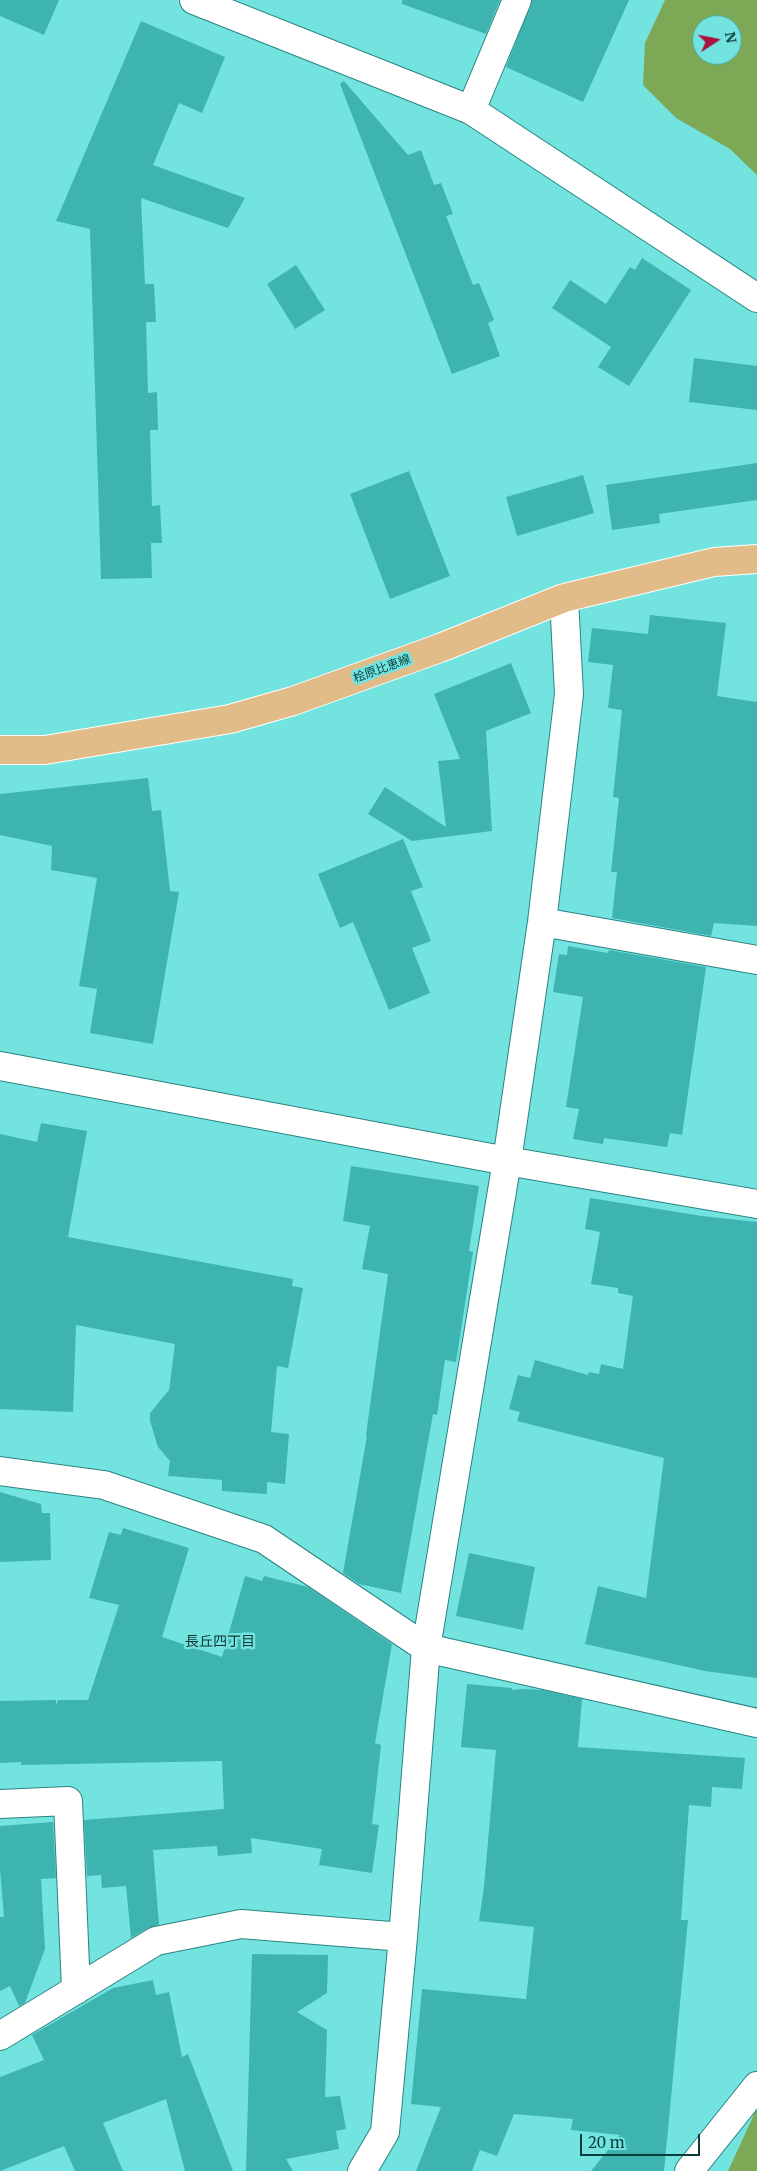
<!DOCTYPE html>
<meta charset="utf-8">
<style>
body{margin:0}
#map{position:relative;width:757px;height:2171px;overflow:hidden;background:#73e3df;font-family:Merriweather,serif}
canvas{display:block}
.north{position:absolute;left:692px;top:15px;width:50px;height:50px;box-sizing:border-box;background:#73e3df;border:1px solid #49a19d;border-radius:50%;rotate:79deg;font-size:14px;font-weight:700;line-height:20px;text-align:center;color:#093d3b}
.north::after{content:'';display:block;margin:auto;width:18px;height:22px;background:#a81140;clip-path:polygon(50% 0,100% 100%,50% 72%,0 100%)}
.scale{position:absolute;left:580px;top:2134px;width:120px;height:22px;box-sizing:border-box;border:2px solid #093d3b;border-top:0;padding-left:6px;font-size:15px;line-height:18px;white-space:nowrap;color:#093d3b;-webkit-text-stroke:4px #73e3df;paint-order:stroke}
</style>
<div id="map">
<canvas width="757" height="2171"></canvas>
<div class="north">N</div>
<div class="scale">20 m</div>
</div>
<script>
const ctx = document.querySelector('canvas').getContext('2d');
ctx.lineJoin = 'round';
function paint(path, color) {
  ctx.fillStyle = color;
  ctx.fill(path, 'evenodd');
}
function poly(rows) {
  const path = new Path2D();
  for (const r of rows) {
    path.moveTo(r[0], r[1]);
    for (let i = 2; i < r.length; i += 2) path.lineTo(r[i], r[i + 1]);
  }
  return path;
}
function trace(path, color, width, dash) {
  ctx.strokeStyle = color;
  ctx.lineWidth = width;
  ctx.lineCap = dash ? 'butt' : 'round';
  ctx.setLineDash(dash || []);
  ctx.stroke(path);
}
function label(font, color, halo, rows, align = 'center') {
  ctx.font = font + ' Merriweather,"Noto Sans JP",serif';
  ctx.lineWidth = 5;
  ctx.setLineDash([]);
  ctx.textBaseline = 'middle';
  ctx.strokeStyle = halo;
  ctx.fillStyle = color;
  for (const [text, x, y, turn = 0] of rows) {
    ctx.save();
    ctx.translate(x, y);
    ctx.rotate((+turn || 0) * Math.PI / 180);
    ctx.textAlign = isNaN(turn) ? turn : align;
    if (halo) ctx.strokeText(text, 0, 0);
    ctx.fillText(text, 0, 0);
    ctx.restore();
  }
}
const forest = poly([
 [665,0,757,0,757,175,730,149,676,118,643,85,645,43],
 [702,25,732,25,732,55,702,55],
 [757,2108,757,2171,728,2171]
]);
const building = poly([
 [0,0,59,0,44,35,0,16],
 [402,0,500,0,486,34,402,4],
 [532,0,629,0,583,102,506,67],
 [141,21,225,57,202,113,179,103,153,165,245,198,228,228,141,198,145,284,154,284,156,322,146,322,148,393,157,392,158,430,150,430,152,506,160,505,162,543,151,543,152,578,101,579,90,229,56,221],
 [344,81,408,155,421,150,434,185,441,183,453,214,446,216,473,285,479,283,494,320,488,323,500,356,452,374,340,84],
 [642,258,691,290,629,386,598,367,611,347,552,308,570,280,606,304,630,267,635,270],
 [296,265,325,310,295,329,267,284],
 [694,358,757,366,757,410,689,402],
 [757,463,757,500,659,514,660,523,612,530,606,485],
 [409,471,450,576,390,599,350,494],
 [583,475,594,513,517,536,506,497],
 [650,615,726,623,717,696,757,702,757,926,714,923,711,936,612,918,617,872,611,872,619,798,613,797,622,710,608,708,613,665,588,662,592,628,648,634],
 [511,663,531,713,486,731,492,831,412,841,368,814,385,787,446,827,438,761,460,759,434,694],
 [148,778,152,811,161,810,170,891,179,892,153,1044,90,1033,97,989,79,986,97,878,51,870,52,846,0,835,0,794],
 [403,839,423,887,411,891,431,941,412,948,430,993,389,1010,353,922,340,928,318,874],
 [568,946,608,953,609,950,706,967,682,1135,670,1133,667,1147,604,1138,603,1144,573,1139,579,1109,566,1107,583,997,553,992,559,954,567,955],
 [41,1123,87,1131,68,1237,293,1279,292,1286,303,1288,288,1368,277,1366,271,1432,289,1434,285,1484,267,1482,267,1494,222,1491,222,1480,168,1476,170,1461,158,1447,150,1421,150,1413,169,1390,175,1344,76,1325,73,1412,0,1409,0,1134,37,1142],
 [351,1166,479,1186,469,1251,473,1252,456,1362,445,1360,437,1415,433,1414,401,1593,359,1584,343,1573,367,1436,366,1435,388,1274,362,1269,370,1226,343,1221],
 [590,1198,702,1216,757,1222,757,1678,705,1671,585,1644,598,1586,646,1598,664,1458,517,1421,520,1412,509,1409,518,1375,530,1378,535,1360,588,1375,589,1372,599,1374,601,1364,623,1369,633,1296,618,1293,618,1288,591,1284,600,1232,585,1229],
 [0,1492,41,1504,42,1513,50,1513,51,1560,0,1562],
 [123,1528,189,1548,162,1637,222,1657,245,1576,262,1581,264,1576,308,1587,392,1644,375,1743,381,1745,372,1824,379,1825,372,1873,319,1865,322,1849,251,1838,252,1853,218,1856,217,1846,153,1850,159,1925,148,1928,131,1938,126,1886,102,1888,101,1875,87,1876,84,1820,224,1809,222,1761,21,1765,21,1762,0,1763,0,1701,56,1700,56,1705,58,1700,88,1700,119,1605,89,1598,109,1532,121,1535],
 [469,1553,535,1567,523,1630,456,1616],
 [467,1684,512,1688,512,1690,522,1689,543,1690,582,1699,578,1747,745,1758,742,1789,712,1787,711,1807,689,1805,681,1920,688,1920,664,2171,591,2171,620,2135,571,2130,573,2119,514,2114,497,2156,480,2150,472,2171,416,2171,441,2107,411,2104,422,1989,526,1999,534,1927,479,1921,484,1887,496,1750,461,1747],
 [53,1822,56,1878,41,1879,45,1949,25,2003,19,2006,10,1986,0,1991,0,1917,4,1917,0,1869,0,1826],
 [252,1954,328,1955,327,1993,297,2012,327,2030,325,2097,340,2096,346,2129,336,2131,339,2149,286,2159,293,2171,246,2171],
 [153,1980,156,1995,169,1992,182,2057,188,2054,233,2171,185,2171,166,2099,103,2123,123,2171,75,2171,64,2146,0,2171,0,2077,44,2060,32,2035,113,1988]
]);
const minor = poly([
 [194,0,471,110,757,298],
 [471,110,517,0],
 [542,922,757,960],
 [0,1066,507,1161,757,1204],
 [0,1471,104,1485,264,1539,426,1648,757,1723],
 [0,1804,68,1801,76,1990],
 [0,2036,156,1941,241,1924,403,1937,426,1648,507,1161,542,922,569,694,564,598],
 [362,2171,385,2132,403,1937],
 [689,2171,757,2086]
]);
const major = poly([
 [0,750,45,750,230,719,293,701,440,648,564,598,714,562,757,559]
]);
const streetNames = [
 ["桧原比恵線",382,669,-20]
];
const neighbourhoodNames = [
 ["長丘四丁目",220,1642]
];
paint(forest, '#7da856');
paint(building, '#3eb4b0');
trace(minor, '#2a8481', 30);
trace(major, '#fff', 30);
trace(minor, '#fff', 28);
trace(major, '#e2bc88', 28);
label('12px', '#093d3b', '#73e3df', streetNames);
label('14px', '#0f3432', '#73e3df', neighbourhoodNames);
</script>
